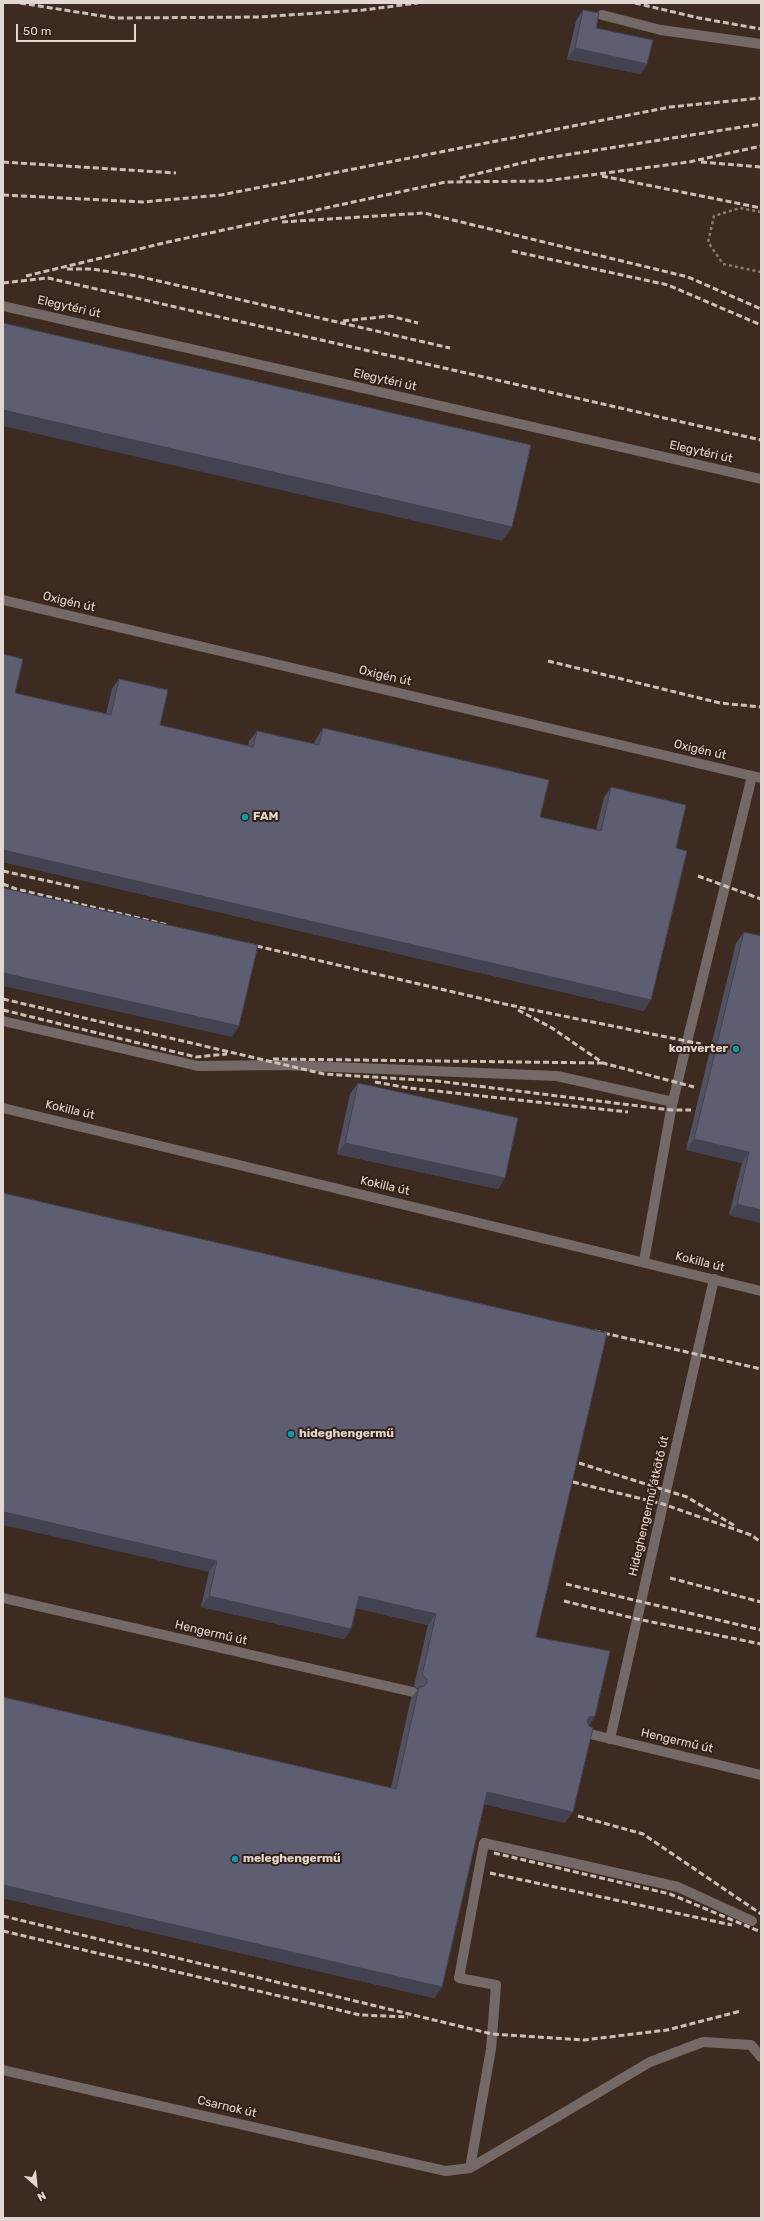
<!DOCTYPE html>
<meta charset="utf-8">
<style>
body{margin:0}
#map{position:relative;width:764px;height:2221px;overflow:hidden;background:#3d2b22;font-family:Rubik,sans-serif}
canvas{display:block}
.frame{position:absolute;inset:0;border:4px solid #e3d7d1;pointer-events:none}
.north{position:absolute;left:16px;top:2165px;width:40px;height:40px;-webkit-text-stroke:3px #332118;paint-order:stroke;rotate:153deg;font-size:11px;font-weight:700;line-height:16px;text-align:center;color:#e3d7d1}
.north::after{content:'';display:block;margin:auto;width:14px;height:18px;background:#e3d7d1;clip-path:polygon(50% 0,100% 100%,50% 72%,0 100%)}
.scale{position:absolute;left:16px;top:24px;width:120px;height:18px;box-sizing:border-box;border:2px solid #e3d7d1;border-top:0;padding-left:5px;font-size:12px;line-height:14px;white-space:nowrap;color:#e3d7d1;-webkit-text-stroke:3px #332118;paint-order:stroke}
</style>
<div id="map">
<canvas width="764" height="2221"></canvas>
<div class="frame"></div>
<div class="north">N</div>
<div class="scale">50 m</div>
</div>
<script>
const ctx = document.querySelector('canvas').getContext('2d');
ctx.lineJoin = 'round';
function poly(rows) {
  const path = new Path2D();
  for (const r of rows) {
    path.moveTo(r[0], r[1]);
    for (let i = 2; i < r.length; i += 2) path.lineTo(r[i], r[i + 1]);
  }
  return path;
}
function trace(path, color, width, dash) {
  ctx.strokeStyle = color;
  ctx.lineWidth = width;
  ctx.lineCap = dash ? 'butt' : 'round';
  ctx.setLineDash(dash || []);
  ctx.stroke(path);
}
function paint(path, color) {
  ctx.fillStyle = color;
  ctx.fill(path, 'evenodd');
}
function label(font, color, halo, rows, align = 'center') {
  ctx.font = font + ' Rubik,sans-serif';
  ctx.lineWidth = 4;
  ctx.setLineDash([]);
  ctx.textBaseline = 'middle';
  ctx.strokeStyle = halo;
  ctx.fillStyle = color;
  for (const [text, x, y, turn = 0] of rows) {
    ctx.save();
    ctx.translate(x, y);
    ctx.rotate((+turn || 0) * Math.PI / 180);
    ctx.textAlign = isNaN(turn) ? turn : align;
    if (halo) ctx.strokeText(text, 0, 0);
    ctx.fillText(text, 0, 0);
    ctx.restore();
  }
}
const path = poly([
 [761,212,740,208,714,216,708,242,723,264,761,272]
]);
const minor = poly([
 [602,15,661,30,761,44],
 [3,306,761,479],
 [3,600,761,778],
 [3,1021,198,1066,283,1065,557,1076,673,1102],
 [3,1108,761,1291],
 [644,1261,671,1110,687,1042,752,776],
 [3,1598,413,1692],
 [586,1733,761,1775],
 [610,1739,714,1279],
 [3,2070,446,2171,470,2168,650,2062,703,2042,751,2045,761,2057],
 [470,2168,491,2049,496,1985,459,1978,484,1843,678,1887,752,1921]
]);
const rail = poly([
 [20,3,115,18,259,17,363,10,418,3],
 [635,3,699,18,761,29],
 [3,162,176,173],
 [701,162,761,167],
 [602,176,761,208],
 [460,178,534,160,761,124],
 [3,195,143,202,221,195,670,107,761,98],
 [282,222,424,213,688,277,761,309],
 [512,251,668,285,761,325],
 [67,269,92,269,137,276,450,348],
 [26,276,168,242,446,182,545,181,689,162,761,146],
 [3,283,48,278,761,440],
 [343,321,390,316,418,323],
 [548,661,720,703,761,707],
 [3,871,79,888],
 [698,876,761,899],
 [3,884,16,889,168,925],
 [248,944,509,1005,701,1044],
 [3,999,324,1074,437,1081,671,1110,691,1110],
 [3,1010,196,1057,227,1054],
 [518,1010,552,1028,603,1063,694,1087],
 [273,1059,603,1063],
 [375,1082,409,1088,628,1112],
 [595,1331,761,1369],
 [579,1463,687,1497,735,1526],
 [573,1482,663,1504,751,1535,761,1542],
 [670,1578,761,1602],
 [566,1584,761,1630],
 [564,1601,637,1619,761,1644],
 [578,1816,643,1834,761,1914],
 [494,1853,670,1894,761,1932],
 [490,1873,732,1925],
 [3,1916,492,2034,584,2040,667,2030,741,2011],
 [3,1931,360,2015,408,2017]
]);
const wall = poly([
 [583,10,596,28,647,64,640,74,567,59,576,21],
 [3,654,15,693,106,714,112,689,119,679,160,725,248,746,249,741,257,731,314,744,316,739,323,728,540,817,596,830,604,798,611,787,676,848,644,1011,3,862],
 [744,932,761,936,761,1223,729,1215,742,1163,686,1150,736,943],
 [358,1083,505,1178,498,1189,337,1154,350,1094],
 [3,1193,536,1637,595,1716,589,1726,565,1823,484,1804,442,1987,434,1998,3,1898,3,1697,391,1788,411,1698,418,1689,414,1686,428,1625,356,1608,351,1629,344,1639,201,1607,209,1572]
]);
const shadedWall = poly([
 [575,48,647,64,640,74,567,59],
 [3,410,512,527,502,541,3,426],
 [3,850,651,1000,644,1011,3,862],
 [3,973,239,1026,232,1037,3,986],
 [694,1139,749,1152,742,1163,686,1150],
 [345,1143,505,1178,498,1189,337,1154],
 [737,1204,761,1210,761,1223,729,1215],
 [4,1512,217,1561,209,1572,3,1525,3,1513],
 [209,1596,351,1629,344,1639,201,1607],
 [359,1596,436,1614,428,1625,351,1607],
 [595,1716,588,1727,582,1728,589,1717],
 [487,1792,573,1812,565,1823,479,1803],
 [3,1885,442,1987,434,1998,3,1898]
]);
const building = poly([
 [583,10,599,13,596,28,653,40,647,64,575,48,583,10],
 [3,323,531,445,512,527,3,410,3,323],
 [3,654,23,659,15,693,111,715,119,679,168,690,160,725,253,747,257,731,319,745,323,728,549,780,540,817,601,831,611,787,686,805,676,848,687,851,651,1000,3,850,3,654],
 [3,888,258,945,239,1026,3,973,3,888],
 [744,932,761,936,761,1210,737,1204,749,1152,694,1139,744,932],
 [358,1083,518,1118,505,1178,345,1143,358,1083],
 [3,1193,607,1333,536,1637,610,1651,595,1716,589,1717,587,1721,589,1726,593,1728,573,1812,487,1792,442,1987,3,1885,3,1697,396,1789,419,1687,423,1687,427,1683,427,1679,422,1675,436,1614,359,1596,351,1629,209,1596,217,1561,4,1512,3,1515,3,1193]
]);
const markers = [
 [245,817,4,"#0f9aa8"],
 [736,1049,4,"#0f9aa8"],
 [291,1434,4,"#0f9aa8"],
 [235,1859,4,"#0f9aa8"]
];
const streetNames = [
 ["Elegytéri út",69,307,13],
 ["Elegytéri út",385,380,13],
 ["Elegytéri út",701,452,13],
 ["Oxigén út",69,602,13],
 ["Oxigén út",385,676,13],
 ["Oxigén út",700,750,13],
 ["Kokilla út",70,1110,13],
 ["Kokilla út",385,1186,13],
 ["Kokilla út",700,1262,14],
 ["Hideghengermű átkötő út",649,1506,-77],
 ["Hengermű út",211,1633,13],
 ["Hengermű út",677,1741,13],
 ["Csarnok út",227,2107,13]
];
const poiNames = [
 ["FAM",253,817],
 ["konverter",728,1049,"right"],
 ["hideghengermű",299,1434],
 ["meleghengermű",243,1859]
];
trace(path, '#8b7c74', 2.5, [3, 3]);
trace(minor, '#746967', 10);
trace(rail, '#cbbfb8', 3, [6, 3]);
paint(wall, '#515162');
paint(shadedWall, '#424250');
paint(building, '#5e5e72');
trace(building, '#424250', 1);
for (const [x, y, r, color] of markers) {
  const dot = new Path2D();
  dot.arc(x, y, r, 0, 2 * Math.PI);
  ctx.fillStyle = color;
  ctx.fill(dot);
  trace(dot, '#332118', 1.5);
}
label('12px', '#e3d7d1', '#332118', streetNames);
label('bold 12px', '#e3d7d1', '#332118', poiNames, 'left');
</script>
